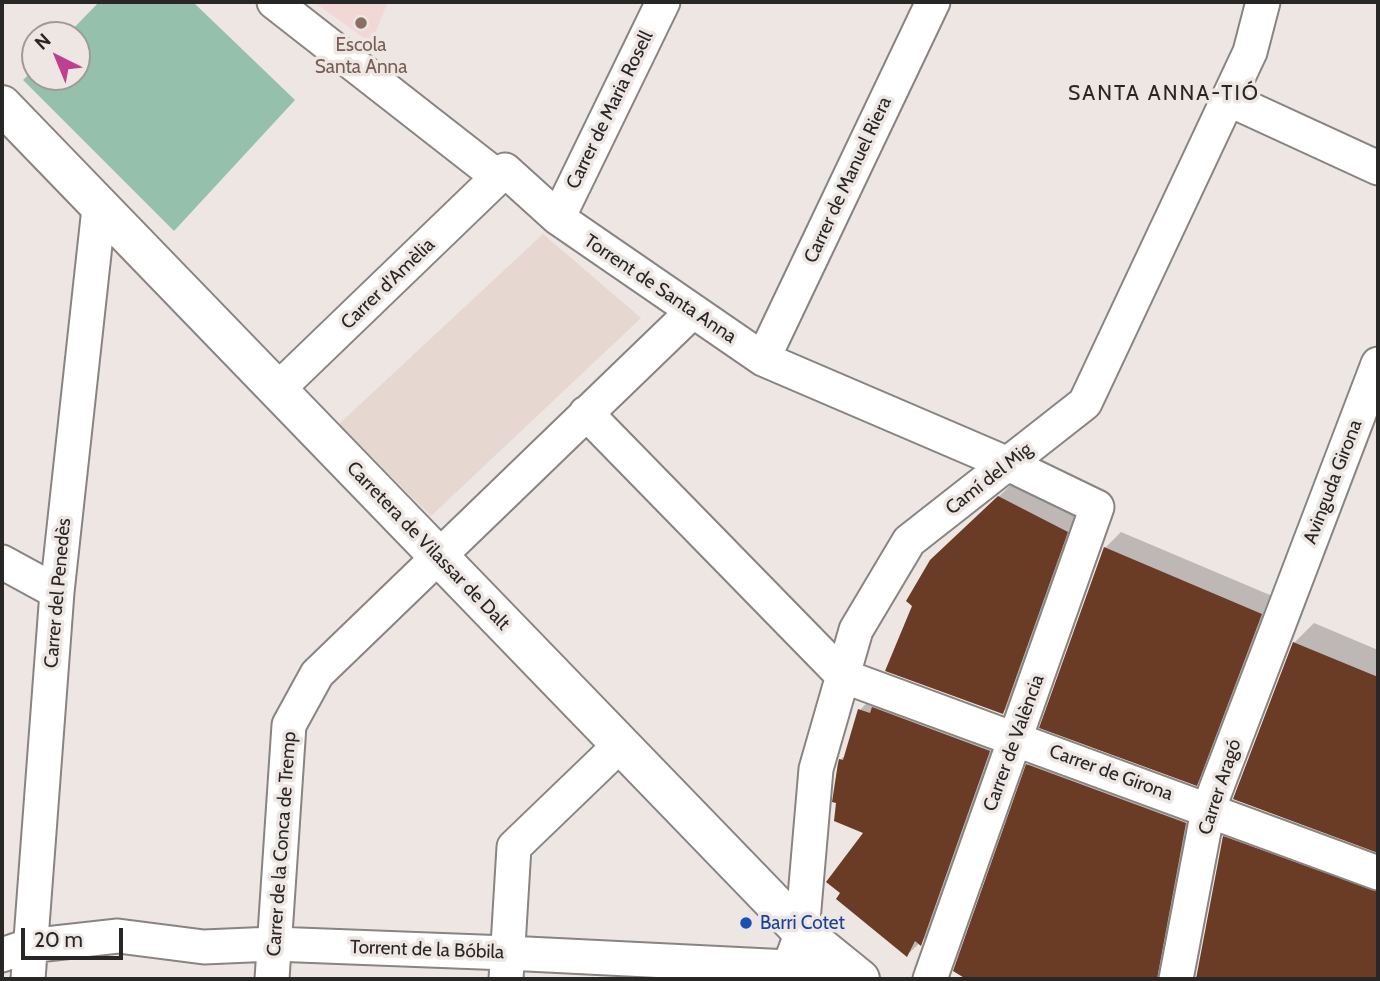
<!DOCTYPE html>
<meta charset="utf-8">
<style>
body{margin:0}
#map{position:relative;width:1380px;height:981px;overflow:hidden;background:#ede6e3;font-family:Cabin,sans-serif}
canvas{display:block}
.frame{position:absolute;inset:0;border:4px solid #292726;pointer-events:none}
.north{position:absolute;left:21px;top:21px;width:70px;height:70px;box-sizing:border-box;background:#ede6e3;border:2px solid #9f9a97;border-radius:50%;rotate:317deg;font-size:19px;font-weight:700;line-height:28px;text-align:center;color:#292726}
.north::after{content:'';display:block;margin:auto;width:24px;height:32px;background:#bf408e;clip-path:polygon(50% 0,100% 100%,50% 72%,0 100%)}
.scale{position:absolute;left:21px;top:928px;width:102px;height:32px;box-sizing:border-box;border:4px solid #292726;border-top:0;padding-left:9px;font-size:21px;line-height:24px;white-space:nowrap;color:#292726;-webkit-text-stroke:5px #ede6e3;paint-order:stroke}
</style>
<div id="map">
<canvas width="1380" height="981"></canvas>
<div class="frame"></div>
<div class="north">N</div>
<div class="scale">20 m</div>
</div>
<script>
const ctx = document.querySelector('canvas').getContext('2d');
ctx.lineJoin = 'round';
function paint(path, color) {
  ctx.fillStyle = color;
  ctx.fill(path, 'evenodd');
}
function poly(rows) {
  const path = new Path2D();
  for (const r of rows) {
    path.moveTo(r[0], r[1]);
    for (let i = 2; i < r.length; i += 2) path.lineTo(r[i], r[i + 1]);
  }
  return path;
}
function trace(path, color, width, dash) {
  ctx.strokeStyle = color;
  ctx.lineWidth = width;
  ctx.lineCap = dash ? 'butt' : 'round';
  ctx.setLineDash(dash || []);
  ctx.stroke(path);
}
function label(font, color, halo, rows, align = 'center') {
  ctx.font = font + ' Cabin,sans-serif';
  ctx.lineWidth = 7;
  ctx.setLineDash([]);
  ctx.textBaseline = 'middle';
  ctx.strokeStyle = halo;
  ctx.fillStyle = color;
  for (const [text, x, y, turn = 0] of rows) {
    ctx.save();
    ctx.translate(x, y);
    ctx.rotate((+turn || 0) * Math.PI / 180);
    ctx.textAlign = isNaN(turn) ? turn : align;
    if (halo) ctx.strokeText(text, 0, 0);
    ctx.fillText(text, 0, 0);
    ctx.restore();
  }
}
const built = poly([
 [543,234,641,318,431,516,339,424]
]);
const education = poly([
 [314,2,388,2,371,43]
]);
const green = poly([
 [99,2,193,2,295,100,174,231,23,80,35,68,35,77,77,77,77,35,67,35]
]);
const shadow = poly([
 [1018,478,1086,512,1022,693,1003,712,952,541],
 [1121,532,1277,598,1212,768,1196,784,1105,548],
 [1314,623,1378,650,1378,851,1235,798,1294,643],
 [883,686,1013,727,944,920,907,955,840,760,847,754,860,710],
 [1048,745,1205,803,1192,978,1198,978,1224,837,1244,817,1378,867,1378,979,969,979,956,970,1028,765]
]);
const building = poly([
 [998,496,1068,532,1003,714,885,671,912,606,906,601,930,560],
 [1104,547,1262,614,1197,786,1039,728],
 [1293,642,1378,677,1378,853,1233,799],
 [872,707,990,751,921,946,915,941,907,957,836,899,840,893,826,882,863,833,834,821,836,803,832,802,838,763,839,759,843,760,858,709,870,713],
 [1026,764,1186,823,1157,979,966,979,953,971],
 [1223,836,1378,892,1378,979,1196,979]
]);
const street = poly([
 [274,2,498,177,505,170,558,218,763,359,1008,464,1097,507,930,979],
 [1228,99,1378,168],
 [558,218,663,2],
 [763,359,933,2],
 [277,390,498,177],
 [586,413,843,676,1378,873],
 [2,562,57,592],
 [2,955,28,946,118,936,204,947,273,944,507,953,789,967,854,975],
 [28,979,57,592,99,208],
 [272,979,289,725,317,674,693,311],
 [506,979,514,847,621,744],
 [788,979,789,967,802,932,816,769,856,630,909,541,1085,403,1250,52,1263,2],
 [1176,979,1208,810,1378,364]
]);
const secondary = poly([
 [2,105,802,932,860,979]
]);
const markers = [
 [361,23,7,"#8d6e63"],
 [746,923,7,"#1a4fb4"]
];
const educationNames = [
 ["Escola",361,45],
 ["Santa Anna",361,67]
];
const streetNames = [
 ["Carrer de Maria Rosell",610,110,-64],
 ["Carrer de Manuel Riera",848,180,-65],
 ["Carrer d'Amèlia",388,284,-44],
 ["Torrent de Santa Anna",660,289,34],
 ["Camí del Mig",989,479,-38],
 ["Avinguda Girona",1333,482,-69],
 ["Carretera de Vilassar de Dalt",428,546,46],
 ["Carrer del Penedès",58,593,-85],
 ["Carrer de València",1014,743,-70],
 ["Carrer de Girona",1111,773,20],
 ["Carrer Aragó",1220,787,-72],
 ["Carrer de la Conca de Tremp",282,844,-86],
 ["Torrent de la Bóbila",427,950,2]
];
const transitNames = [
 ["Barri Cotet",760,923]
];
const neighbourhoodNames = [
 ["SANTA ANNA-TIÓ",1164,94]
];
paint(built, '#e6d7d1');
paint(education, '#f2d7d7');
paint(green, '#95c1ac');
paint(shadow, '#0003');
paint(building, '#6a3b25');
trace(street, '#898381', 37);
trace(secondary, '#898381', 42);
trace(street, '#fff', 33);
trace(secondary, '#fff', 38);
for (const [x, y, r, color] of markers) {
  const dot = new Path2D();
  dot.arc(x, y, r, 0, 2 * Math.PI);
  ctx.fillStyle = color;
  ctx.fill(dot);
  trace(dot, '#ede6e3', 2.5);
}
label('19px', '#785e54', '#ede6e3', educationNames);
label('19px', '#292726', '#ede6e3', streetNames);
label('19px', '#164399', '#ede6e3', transitNames, 'left');
ctx.letterSpacing = '2px';
label('21px', '#292726', '#ede6e3', neighbourhoodNames);
ctx.letterSpacing = '0px';
</script>
